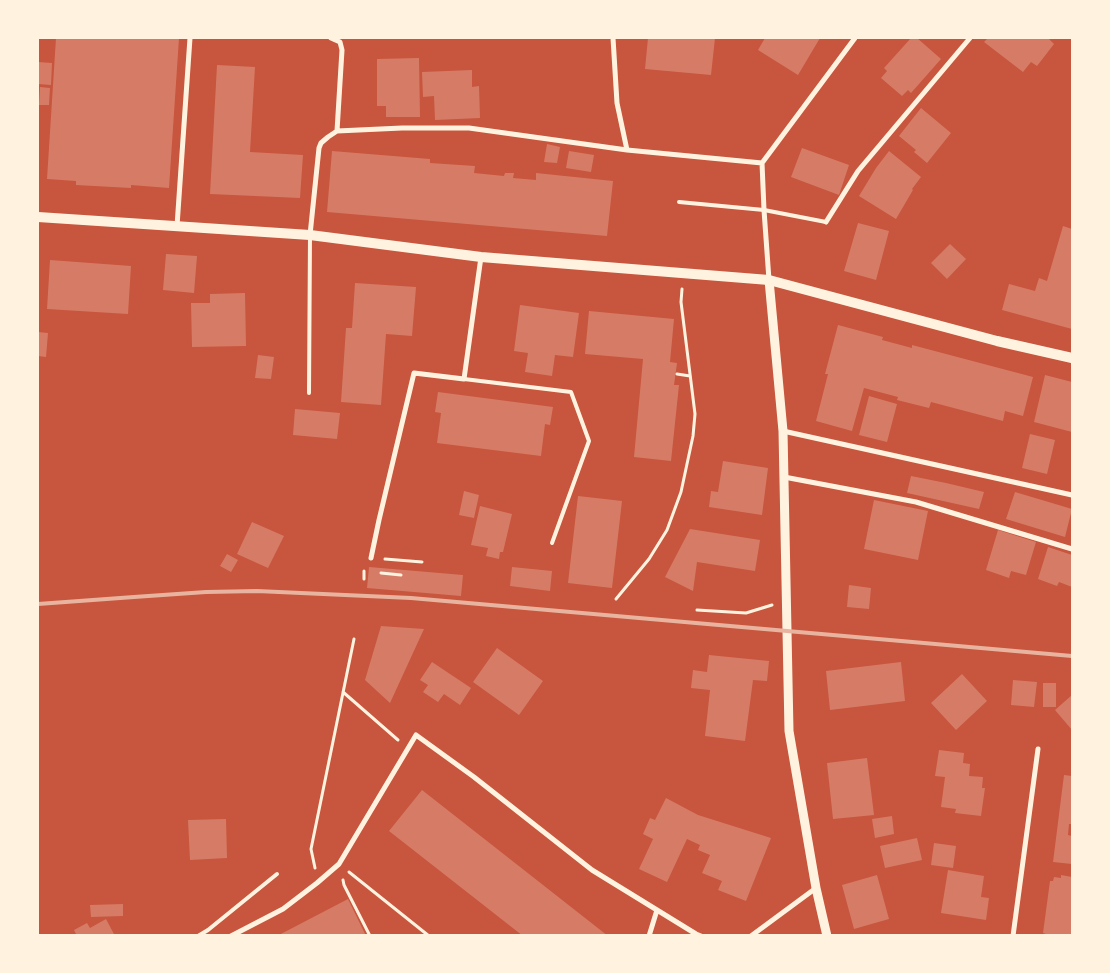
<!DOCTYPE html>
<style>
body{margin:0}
#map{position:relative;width:1110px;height:973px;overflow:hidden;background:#c8553d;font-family:"Titillium Web",sans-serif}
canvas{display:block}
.frame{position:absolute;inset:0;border:39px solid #fff3e0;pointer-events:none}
</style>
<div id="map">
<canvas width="1110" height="973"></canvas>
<div class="frame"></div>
</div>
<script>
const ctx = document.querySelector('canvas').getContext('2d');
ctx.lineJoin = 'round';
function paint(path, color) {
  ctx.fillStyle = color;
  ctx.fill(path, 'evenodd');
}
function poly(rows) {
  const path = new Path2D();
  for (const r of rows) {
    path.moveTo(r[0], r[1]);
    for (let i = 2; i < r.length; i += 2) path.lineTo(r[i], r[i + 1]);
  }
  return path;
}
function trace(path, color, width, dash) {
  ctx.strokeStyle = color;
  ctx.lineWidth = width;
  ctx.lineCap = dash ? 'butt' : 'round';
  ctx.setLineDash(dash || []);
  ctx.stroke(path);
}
const building = poly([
 [56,38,179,38,169,188,131,185,131,188,76,185,76,181,47,179],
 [648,38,715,38,711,75,645,69],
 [765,38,820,38,798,75,758,50],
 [911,38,917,38,941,59,911,93,908,90,902,96,881,78,887,71,884,68],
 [988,38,1050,38,1049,39,1054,44,1037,66,1031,62,1023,72,984,42],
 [419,58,420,117,386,117,386,106,377,106,377,59],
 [38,62,52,63,51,85,38,84],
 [217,65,255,67,250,152,303,155,300,198,210,194],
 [472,70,472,87,479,86,480,118,435,120,434,96,423,97,422,72],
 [40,87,50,88,49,105,39,105],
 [921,108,951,133,927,163,914,152,916,150,899,136],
 [547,144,560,147,557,163,544,162],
 [802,148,849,165,839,195,791,177],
 [332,151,430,159,430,163,475,166,474,173,504,176,505,173,514,173,513,178,536,180,536,173,613,181,607,236,327,212],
 [569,151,594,155,591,172,566,168],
 [889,151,921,177,912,189,913,190,896,219,859,196,876,168],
 [858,223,889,231,876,280,844,271],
 [1063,226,1072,229,1072,329,1002,310,1009,284,1035,291,1039,278,1047,281],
 [950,244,966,259,947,279,931,263],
 [166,254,197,256,194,293,163,290],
 [50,260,131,266,128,314,47,309],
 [355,283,416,287,412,336,386,334,381,405,341,402,346,328,352,328],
 [245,293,246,346,192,347,191,303,210,303,210,294],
 [520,305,579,313,573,357,555,355,552,376,525,372,528,353,514,351],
 [589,311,674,319,670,362,677,363,674,385,679,385,671,461,634,457,643,359,585,354],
 [838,325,883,337,882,340,912,348,912,345,1033,377,1023,416,1005,411,1003,421,931,402,929,408,897,400,898,397,864,388,852,431,816,421,828,374,825,374],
 [38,332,48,333,46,357,38,356],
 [258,355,274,357,271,379,255,378],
 [1045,375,1072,382,1072,432,1034,422],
 [438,392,553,407,550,425,545,424,541,456,437,443,441,413,435,412],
 [869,396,897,404,887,442,859,435],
 [295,409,340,413,337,439,293,435],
 [1030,434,1055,440,1047,474,1022,468],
 [723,461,768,468,762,515,709,507,711,491,718,492],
 [911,476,946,483,984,492,979,509,907,493],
 [464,491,479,495,474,518,459,515],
 [1015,492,1072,509,1065,537,1006,519],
 [578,496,622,501,612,588,568,583],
 [874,500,928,511,918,560,864,549],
 [480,506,512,514,503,552,500,552,499,559,486,556,488,548,471,545],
 [252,522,284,536,268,568,237,554],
 [690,529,760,540,755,571,697,562,693,591,665,577],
 [998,530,1036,542,1026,575,1011,571,1009,578,986,570],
 [1048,547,1072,555,1072,587,1059,582,1057,586,1038,579],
 [227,554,238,560,231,572,220,566],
 [369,567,463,575,461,596,367,588],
 [512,567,552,571,550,591,510,586],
 [849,585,871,588,869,609,847,607],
 [381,626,424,629,390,703,365,680],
 [497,648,543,681,519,715,473,682],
 [709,655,769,661,767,681,753,680,745,741,705,736,710,690,691,688,693,670,707,672],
 [432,662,471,688,460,705,444,694,438,702,423,692,428,685,420,680],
 [901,662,905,701,830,710,826,671],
 [962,674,987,701,956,730,931,703],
 [1013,680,1037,682,1034,707,1011,705],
 [1043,683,1056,683,1056,707,1043,707],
 [1072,695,1072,730,1055,710],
 [939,750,964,753,963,763,970,764,969,776,983,777,982,788,985,788,981,816,955,813,956,809,941,807,945,777,935,776],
 [867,758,874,815,833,819,827,763],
 [1064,775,1072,776,1072,824,1069,824,1068,835,1072,836,1072,864,1053,862],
 [422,790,608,936,523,936,389,831],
 [666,798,698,815,771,838,746,901,718,890,722,881,702,873,710,855,698,850,700,845,687,839,667,882,639,869,653,839,643,834,650,818,655,820],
 [892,816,894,834,875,838,872,819],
 [226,819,227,858,190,860,188,820],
 [917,838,922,860,885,868,880,846],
 [934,843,956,846,953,868,931,865],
 [948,870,984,876,981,897,989,898,986,920,941,913],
 [877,875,889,919,854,929,842,885],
 [1061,875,1072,877,1072,936,1046,936,1046,934,1043,933,1050,881,1053,881,1054,877,1061,878],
 [348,899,366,936,277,936],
 [123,904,123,916,91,917,90,905],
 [106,919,115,936,77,936,74,930,87,923,90,928]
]);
const path = poly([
 [677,374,690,376],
 [385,559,422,562],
 [381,573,401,575],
 [364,579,364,571],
 [616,599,649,559,667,530,681,492,693,436,695,414,681,302,682,289],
 [697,610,746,613,772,605],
 [343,692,398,740],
 [315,868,311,849,354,639],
 [349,872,429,936],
 [343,880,344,885,370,936]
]);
const service = poly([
 [679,202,764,210,826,222],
 [464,379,571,392,589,441,552,543],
 [309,393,310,235],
 [198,936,208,930,277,874]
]);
const minor = poly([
 [331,38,340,42,342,50,337,131],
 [613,38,617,103,627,150,762,163,764,210,769,280],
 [762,163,855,38],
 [826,222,858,171,970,38],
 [177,226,190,38],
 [310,235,319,148,321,143,328,137,337,131,402,128,469,128,627,150],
 [783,431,1072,495],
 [784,477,916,502,1072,549],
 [371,558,379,520,414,373,464,379,481,257],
 [231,936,283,909,317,883,339,864,416,735,474,777,592,870,696,934,701,936],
 [649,936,657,910],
 [751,936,816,888],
 [1013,936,1038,749]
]);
const tertiary = poly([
 [769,280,783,431,789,731,816,888,827,936]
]);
const secondary = poly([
 [38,217,310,235,481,257,769,280,997,341,1072,358]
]);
const rail = poly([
 [38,604,134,597,206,592,257,591,411,598,1072,656]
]);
paint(building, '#d67c66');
trace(path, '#fff3e0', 3);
trace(service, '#fff3e0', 4);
trace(minor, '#fff3e0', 5);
trace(tertiary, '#fff3e0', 9);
trace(secondary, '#fff3e0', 10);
trace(rail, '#e9b49f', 4);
</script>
